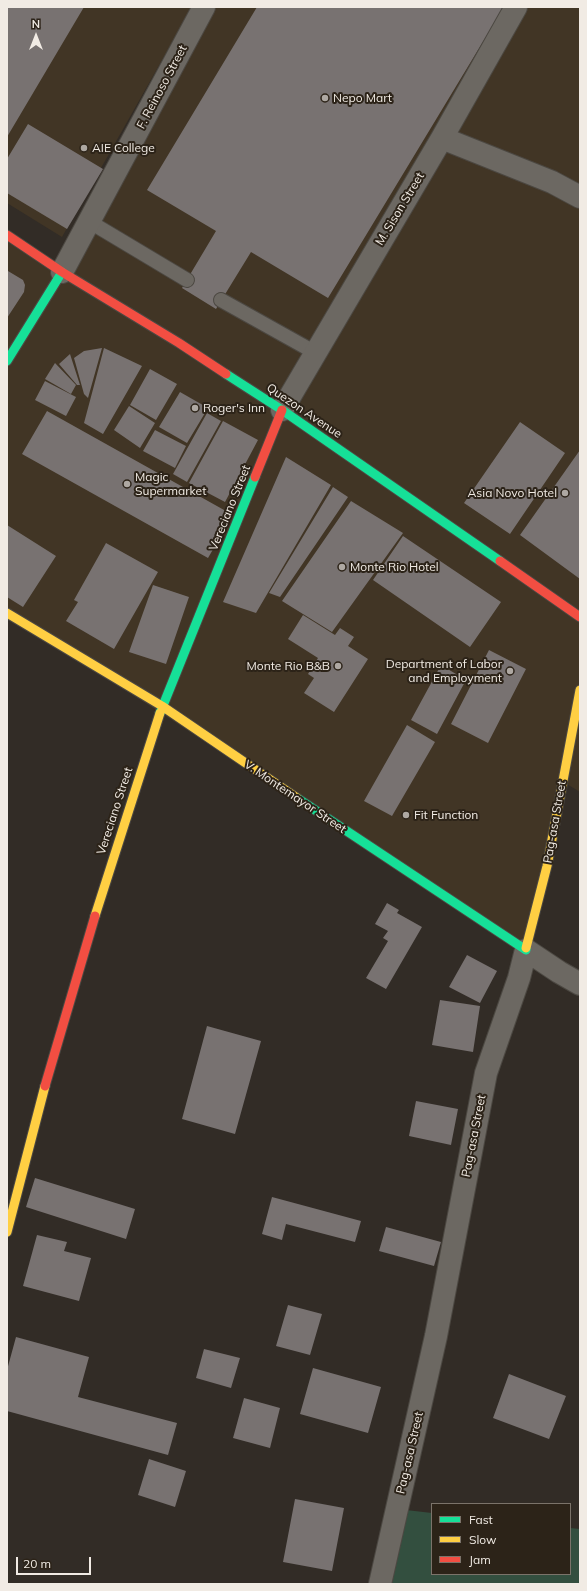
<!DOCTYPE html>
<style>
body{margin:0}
#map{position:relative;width:587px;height:1591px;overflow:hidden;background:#322c26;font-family:Mulish,sans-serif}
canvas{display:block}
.frame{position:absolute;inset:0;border:8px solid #f1ebe4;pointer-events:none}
.legend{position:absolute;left:431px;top:1503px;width:140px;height:72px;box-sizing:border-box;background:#2c2318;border:1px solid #7b736a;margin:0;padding:5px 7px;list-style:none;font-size:12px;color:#f1ebe4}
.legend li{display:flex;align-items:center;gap:8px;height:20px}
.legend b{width:20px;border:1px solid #7b736a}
.north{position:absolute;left:16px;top:16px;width:40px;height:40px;-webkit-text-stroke:3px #2c2318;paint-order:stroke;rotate:0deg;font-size:11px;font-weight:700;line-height:16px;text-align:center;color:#f1ebe4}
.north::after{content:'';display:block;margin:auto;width:14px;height:18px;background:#f1ebe4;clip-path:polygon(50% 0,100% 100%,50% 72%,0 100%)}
.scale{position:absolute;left:16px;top:1557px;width:75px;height:18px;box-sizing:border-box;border:2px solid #f1ebe4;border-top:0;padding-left:5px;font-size:12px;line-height:14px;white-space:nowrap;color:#f1ebe4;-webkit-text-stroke:3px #2c2318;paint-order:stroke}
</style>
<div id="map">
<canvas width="587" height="1591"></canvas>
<div class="frame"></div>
<ul class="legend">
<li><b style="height:5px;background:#16e098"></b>Fast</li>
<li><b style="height:5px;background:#ffcf43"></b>Slow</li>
<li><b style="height:5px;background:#f24e42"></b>Jam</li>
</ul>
<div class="north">N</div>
<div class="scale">20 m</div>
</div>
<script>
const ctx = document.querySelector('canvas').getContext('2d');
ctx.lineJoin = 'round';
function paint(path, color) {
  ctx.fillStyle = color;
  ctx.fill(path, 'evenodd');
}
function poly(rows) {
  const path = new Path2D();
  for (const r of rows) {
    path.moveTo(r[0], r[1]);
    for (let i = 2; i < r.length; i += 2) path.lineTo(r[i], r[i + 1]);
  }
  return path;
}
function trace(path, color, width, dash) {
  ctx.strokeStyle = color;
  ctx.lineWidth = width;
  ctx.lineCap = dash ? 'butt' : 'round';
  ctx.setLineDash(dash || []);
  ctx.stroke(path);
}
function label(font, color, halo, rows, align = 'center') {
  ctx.font = font + ' Mulish,sans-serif';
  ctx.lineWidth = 4;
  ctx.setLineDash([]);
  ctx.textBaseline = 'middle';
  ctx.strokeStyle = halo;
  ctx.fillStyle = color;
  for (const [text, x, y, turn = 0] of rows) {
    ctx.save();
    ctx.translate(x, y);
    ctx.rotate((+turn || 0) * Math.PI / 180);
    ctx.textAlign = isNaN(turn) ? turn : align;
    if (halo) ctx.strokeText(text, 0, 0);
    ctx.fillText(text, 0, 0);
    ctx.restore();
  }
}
const built = poly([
 [7,7,192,7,62,237,7,203],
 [204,7,580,7,580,792,562,781,526,950,7,613,7,235,62,272]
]);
const green = poly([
 [397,1509,432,1513,432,1574,570,1574,570,1528,580,1529,580,1584,380,1584]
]);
const building = poly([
 [7,7,84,7,7,137],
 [257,7,504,7,328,298,251,252,216,309,182,288,216,231,147,190],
 [28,124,103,169,67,229,7,193,7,159],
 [8,271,23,280,25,285,24,292,7,318],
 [102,348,88,398,84,394,74,358,84,351],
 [104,348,142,366,103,434,84,423],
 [70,354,80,385,77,385,59,364],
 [55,363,76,385,71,394,45,379],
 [150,369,177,384,156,420,130,405],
 [45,381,76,397,66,416,35,400],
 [180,392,208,408,187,443,159,427],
 [129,406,155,423,140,448,114,430],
 [47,411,233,515,208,558,22,454],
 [207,413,221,421,187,482,173,474],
 [223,421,258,440,225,502,189,483],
 [520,422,565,453,510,534,464,503],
 [155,430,186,446,175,468,143,451],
 [580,450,580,579,520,535],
 [286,457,331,485,256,613,223,602],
 [333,487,348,497,280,597,269,593],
 [351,501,403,533,332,632,282,601],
 [7,525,56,556,23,607,7,597],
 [403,536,501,602,470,647,373,580],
 [106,543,158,572,114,649,66,621,78,602,74,600],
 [153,585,189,597,166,664,129,652],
 [303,615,335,635,340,628,354,637,348,646,368,659,334,712,304,693,314,678,308,674,318,658,288,639],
 [489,650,526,669,488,743,451,724],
 [441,665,466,680,437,734,411,720],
 [407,725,435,742,392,816,364,801],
 [387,903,399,910,397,913,422,927,386,989,366,978,388,941,383,938,388,931,375,924],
 [467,955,497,971,480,1003,449,987],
 [440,1000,480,1006,473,1052,432,1045],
 [207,1026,261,1041,235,1134,182,1119],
 [416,1101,458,1109,451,1145,409,1136],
 [35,1178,135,1209,126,1239,26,1207],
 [272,1197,361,1221,355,1242,286,1224,282,1240,262,1234],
 [386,1227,441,1242,434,1266,379,1251],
 [37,1235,67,1242,64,1251,91,1258,79,1301,23,1286],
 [288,1305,322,1314,310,1355,276,1346],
 [16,1337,89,1357,78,1397,177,1423,168,1455,7,1411,7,1370],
 [204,1349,240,1358,231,1388,196,1378],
 [313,1368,381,1387,368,1433,300,1414],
 [509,1374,566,1396,549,1439,493,1418],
 [244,1398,280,1408,270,1448,233,1438],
 [149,1459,186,1471,175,1507,138,1495],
 [295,1499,344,1508,332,1571,283,1562]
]);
const lane = poly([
 [90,222,187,280],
 [221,300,316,353]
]);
const street = poly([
 [442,138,552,182,580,197],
 [62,272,204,7],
 [282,410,442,138,516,7],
 [380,1584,436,1336,486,1073,519,978,526,950,559,972,580,984]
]);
const fast = poly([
 [7,361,62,272],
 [226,374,282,410,500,561],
 [160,713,255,477],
 [297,798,526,950,526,948]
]);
const slow = poly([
 [7,613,162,706,297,798],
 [95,916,160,713],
 [526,948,547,866,580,690],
 [7,1232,45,1086]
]);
const jam = poly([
 [7,235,62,272,179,343,226,374],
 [255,477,282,410],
 [500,561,580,617],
 [45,1086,95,916]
]);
const markers = [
 [325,98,4,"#aea8a2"],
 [84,148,4,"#aea8a2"],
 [195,408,4,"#aea8a2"],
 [127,484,4,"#aea8a2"],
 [565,493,4,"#aea8a2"],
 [342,567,4,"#aea8a2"],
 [338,666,4,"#aea8a2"],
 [510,671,4,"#aea8a2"],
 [406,815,4,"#aea8a2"]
];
const streetNames = [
 ["F. Reinoso Street",162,87,-62],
 ["M. Sison Street",400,209,-59],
 ["Quezon Avenue",304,411,34],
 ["Vereciano Street",230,508,-68],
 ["V. Montemayor Street",295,797,34],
 ["Vereciano Street",115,811,-72],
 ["Pag-asa Street",555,822,-80],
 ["Pag-asa Street",474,1136,-79],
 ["Pag-asa Street",410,1453,-77]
];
const poiNames = [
 ["Nepo Mart",333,98],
 ["AIE College",92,148],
 ["Roger's Inn",203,408],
 ["Magic",135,477],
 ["Supermarket",135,491],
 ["Asia Novo Hotel",557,493,"right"],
 ["Monte Rio Hotel",350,567],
 ["Department of Labor",502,664,"right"],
 ["and Employment",502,678,"right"],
 ["Monte Rio B&B",330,666,"right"],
 ["Fit Function",414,815]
];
paint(built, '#413525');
paint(green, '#334f3f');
paint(building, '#787271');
trace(lane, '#4c4842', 16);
trace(street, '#4c4842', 24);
trace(fast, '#4c4842', 11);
trace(slow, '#4c4842', 11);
trace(jam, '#4c4842', 11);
trace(lane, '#6c6862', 14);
trace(street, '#6c6862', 22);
trace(fast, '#16e098', 9);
trace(slow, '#ffcf43', 9);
trace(jam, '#f24e42', 9);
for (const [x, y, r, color] of markers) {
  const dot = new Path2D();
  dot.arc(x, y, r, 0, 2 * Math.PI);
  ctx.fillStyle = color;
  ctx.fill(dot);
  trace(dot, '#2c2318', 1.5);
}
label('12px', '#f1ebe4', '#2c2318', streetNames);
label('12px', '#f1ebe4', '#2c2318', poiNames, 'left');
</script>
